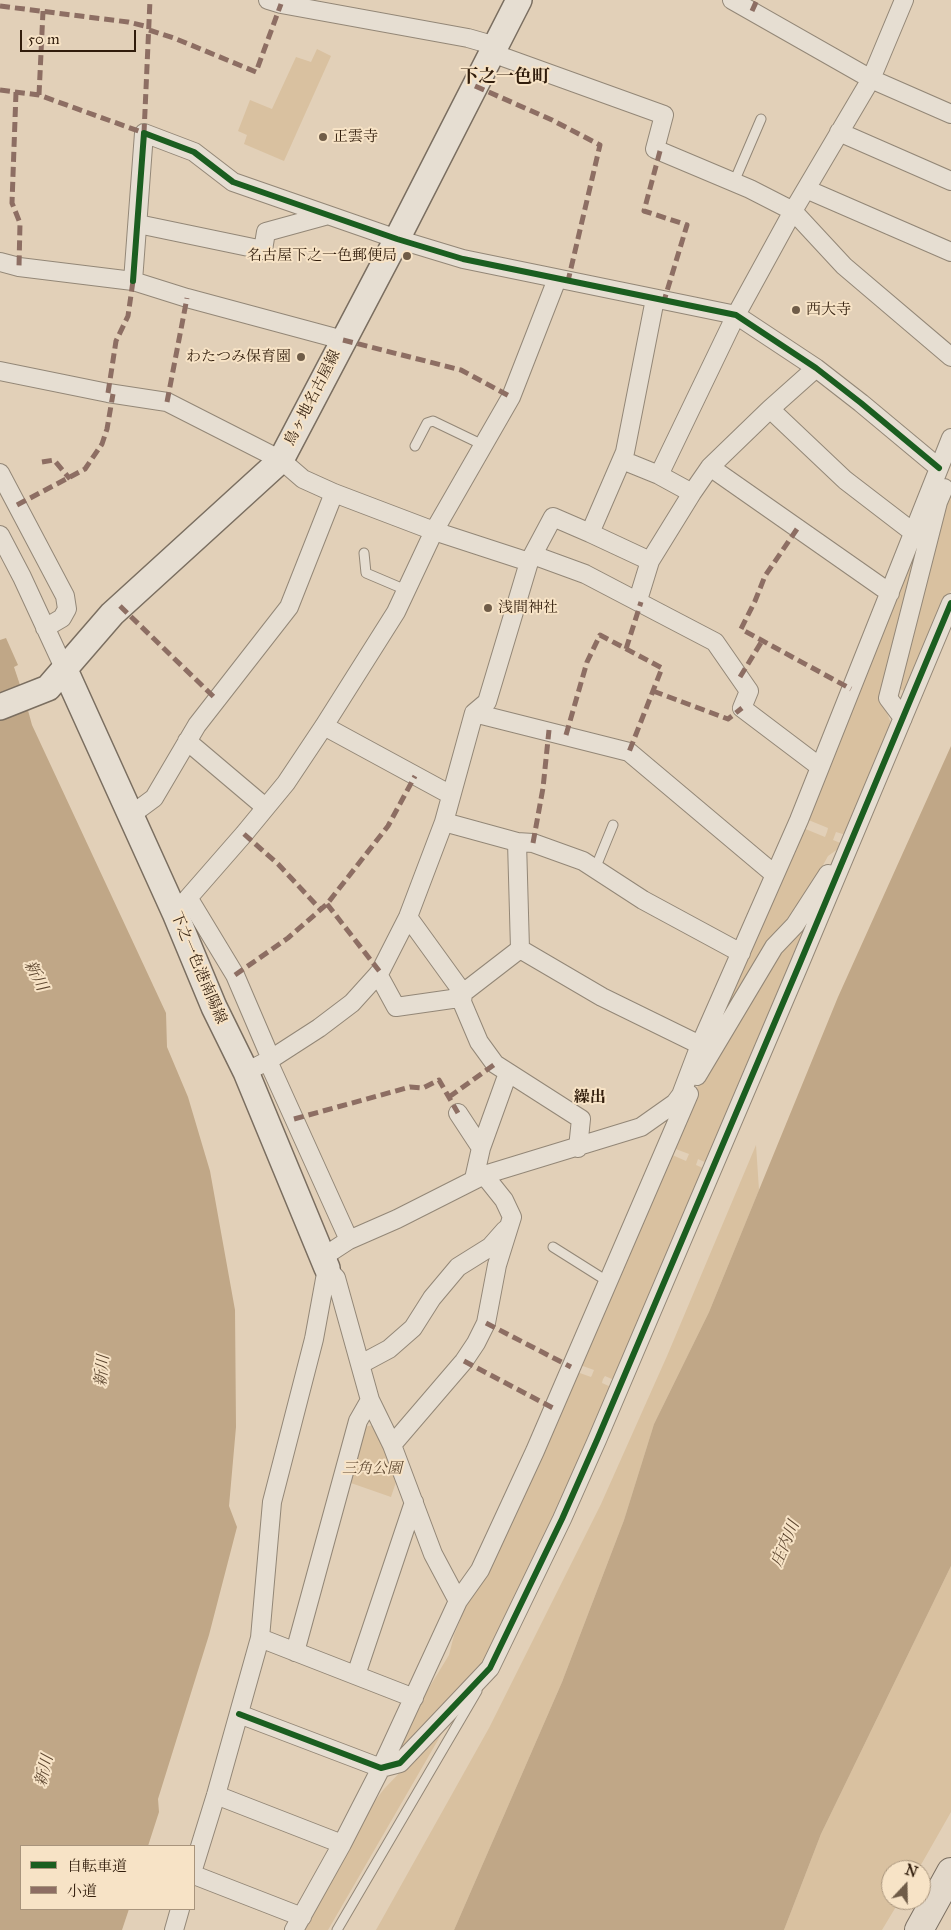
<!DOCTYPE html>
<meta charset="utf-8">
<style>
body{margin:0}
#map{position:relative;width:951px;height:1930px;overflow:hidden;background:#e2d0b8;font-family:"IM FELL Great Primer","Noto Serif JP",serif}
canvas{display:block}
.legend{position:absolute;left:20px;top:1845px;width:175px;height:65px;box-sizing:border-box;background:#f7e3c6;border:1px solid #a8947c;margin:0;padding:6px 9px;list-style:none;font-size:15px;color:#311d0c}
.legend li{display:flex;align-items:center;gap:10px;height:25px}
.legend b{width:25px;border:1px solid #a8947c}
.north{position:absolute;left:881px;top:1860px;width:50px;height:50px;box-sizing:border-box;background:#f7e3c6;border:1px solid #a8947c;border-radius:50%;rotate:21deg;font-size:14px;font-weight:700;line-height:20px;text-align:center;color:#311d0c}
.north::after{content:'';display:block;margin:auto;width:18px;height:22px;background:#6f5c48;clip-path:polygon(50% 0,100% 100%,50% 72%,0 100%)}
.scale{position:absolute;left:20px;top:30px;width:116px;height:22px;box-sizing:border-box;border:2px solid #311d0c;border-top:0;padding-left:6px;font-size:15px;line-height:18px;white-space:nowrap;color:#311d0c;-webkit-text-stroke:4px #f7e3c6;paint-order:stroke}
</style>
<div id="map">
<canvas width="951" height="1930"></canvas>
<ul class="legend">
<li><b style="height:6px;background:#1b5e20"></b>自転車道</li>
<li><b style="height:6px;background:#8d6e63"></b>小道</li>
</ul>
<div class="north">N</div>
<div class="scale">50 m</div>
</div>
<script>
const ctx = document.querySelector('canvas').getContext('2d');
ctx.lineJoin = 'round';
function paint(path, color) {
  ctx.fillStyle = color;
  ctx.fill(path, 'evenodd');
}
function poly(rows) {
  const path = new Path2D();
  for (const r of rows) {
    path.moveTo(r[0], r[1]);
    for (let i = 2; i < r.length; i += 2) path.lineTo(r[i], r[i + 1]);
  }
  return path;
}
function trace(path, color, width, dash) {
  ctx.strokeStyle = color;
  ctx.lineWidth = width;
  ctx.lineCap = dash ? 'butt' : 'round';
  ctx.setLineDash(dash || []);
  ctx.stroke(path);
}
function label(font, color, halo, rows, align = 'center') {
  ctx.font = font + ' "IM FELL Great Primer","Noto Serif JP",serif';
  ctx.lineWidth = 4;
  ctx.setLineDash([]);
  ctx.textBaseline = 'middle';
  ctx.strokeStyle = halo;
  ctx.fillStyle = color;
  for (const [text, x, y, turn = 0] of rows) {
    ctx.save();
    ctx.translate(x, y);
    ctx.rotate((+turn || 0) * Math.PI / 180);
    ctx.textAlign = isNaN(turn) ? turn : align;
    if (halo) ctx.strokeText(text, 0, 0);
    ctx.fillText(text, 0, 0);
    ctx.restore();
  }
}
const green = poly([
 [317,49,331,56,284,161,244,144,247,135,238,131,250,100,272,109,296,57,311,62],
 [951,482,951,590,909,693,895,687,944,501],
 [926,524,881,698,893,728,846,835,836,832,833,840,843,844,842,846,828,856,792,922,705,1056,803,828,825,837,827,832,828,828,806,819],
 [825,884,707,1163,698,1159,696,1165,705,1169,614,1380,605,1376,603,1379,602,1383,611,1387,557,1510,481,1665,396,1754,413,1714,449,1655,454,1635,466,1606,577,1372,591,1377,592,1375,594,1370,580,1365,670,1154,686,1161,689,1154,673,1148,700,1081,777,949],
 [756,1145,759,1190,709,1312,654,1424,624,1520,562,1682,454,1930,376,1930,489,1728,601,1504,667,1356],
 [374,1425,397,1479,391,1497,348,1482,363,1427],
 [951,1566,951,1812,918,1870,891,1870,891,1900,900,1900,882,1930,784,1930,821,1834],
 [449,1721,328,1930,303,1930,342,1862,368,1810,384,1789]
]);
const water = poly([
 [6,638,18,665,14,667,26,703,32,725,166,1013,167,1047,188,1097,210,1171,235,1310,236,1427,229,1506,237,1527,209,1635,158,1799,159,1812,148,1846,21,1846,21,1909,129,1909,122,1930,0,1930,0,640],
 [951,746,951,1566,821,1834,784,1930,454,1930,562,1682,624,1520,654,1424,709,1312,838,997]
]);
const service = poly([
 [734,182,761,119],
 [415,446,427,423,433,421,483,445],
 [364,553,366,573,406,590],
 [595,869,613,825],
 [553,1247,607,1281],
 [337,1930,477,1691]
]);
const minor = poly([
 [268,0,281,4,468,38,496,46],
 [732,0,871,79,951,114],
 [492,53,664,115,655,149,750,189,793,211,844,266,951,357],
 [839,132,951,181],
 [806,189,951,252],
 [138,224,263,250,266,232,328,215],
 [0,262,19,267,133,281,187,298,343,340],
 [133,281,144,133,194,152,233,182,397,239,463,259,736,315,816,368,861,403,939,468],
 [0,371,108,393,167,402,281,460,303,479,334,493,434,531,529,562],
 [770,409,845,480,914,533],
 [622,460,659,475,692,493],
 [710,467,890,593],
 [0,473,65,596,67,609,62,618,45,628],
 [659,475,736,315,793,211,871,79,904,0],
 [590,533,650,561],
 [0,535,22,577,65,670],
 [533,555,585,574,715,642,749,691,742,708,820,767],
 [638,600,650,561,692,493,710,467,770,409,816,368],
 [474,713,629,752,774,874],
 [903,718,888,698,938,502,944,488],
 [324,726,451,795],
 [187,741,265,807],
 [131,815,154,798,197,725,289,607,334,493],
 [444,822,517,842,533,843,583,861,643,900,741,953],
 [189,899,235,975,271,1059],
 [175,913,244,834,286,783,324,726,396,612,434,531,511,397,557,279],
 [408,917,463,993,462,1002,479,1042,495,1064,581,1119,578,1148],
 [520,949,602,997,700,1045],
 [378,974,396,1007,452,999,463,993,520,949,517,842],
 [268,1061,349,1240],
 [246,1072,271,1059,319,1028,352,1003,380,972,408,917,444,822,474,713,487,702,529,562,553,517,590,533,625,452,655,299],
 [697,1076,774,947,795,925,828,874],
 [458,1113,481,1148],
 [474,1179,481,1148,508,1073],
 [323,1257,349,1240,397,1219,484,1175,641,1127,675,1103,681,1095,700,1045,799,820,951,438],
 [327,1268,336,1278,370,1400,392,1445,433,1554,458,1601],
 [361,1364,389,1349,413,1328,432,1298,458,1267,490,1247,505,1230],
 [392,1445,464,1361,476,1343,486,1323,497,1265,512,1217,504,1200,484,1175],
 [260,1638,414,1698],
 [295,1652,358,1421,370,1400],
 [356,1675,414,1502],
 [239,1714,381,1768,400,1763,490,1668,562,1519,597,1440,800,963,951,603],
 [216,1795,342,1844],
 [194,1866,216,1795,260,1638,272,1502,314,1339,327,1268],
 [194,1875,302,1917],
 [174,1930,180,1909],
 [294,1930,342,1844,381,1768,458,1601,480,1570,535,1451,689,1094]
]);
const secondary = poly([
 [65,670,175,913,214,1007,246,1072,327,1268],
 [0,707,48,688,112,614,281,460,397,239,519,0]
]);
const primary = poly([
 [919,1930,951,1872]
]);
const quiet = poly([
 [0,6,128,22,149,27],
 [752,11,757,0],
 [149,30,174,38,256,72,281,4],
 [475,86,552,120,600,145,568,281],
 [0,90,39,95,144,133,150,0],
 [16,92,12,203,20,223,19,267],
 [39,95,43,11],
 [660,151,644,211,687,225,664,301],
 [343,340,461,370,511,397],
 [108,393,116,341,128,316,133,281],
 [167,402,187,298],
 [42,462,54,460,70,479],
 [17,505,85,469,102,444,107,429,113,394],
 [797,529,765,576,755,601,741,629,851,689],
 [120,606,216,699],
 [626,649,641,602],
 [740,677,762,641],
 [653,691,728,719,742,708],
 [566,735,587,662,600,635,662,668,629,752],
 [244,834,278,864,321,910],
 [533,843,543,788,549,730],
 [327,904,380,972],
 [235,975,288,938,327,904,388,826,415,776],
 [449,1097,495,1064],
 [294,1119,410,1087,423,1088,439,1080,458,1113],
 [486,1323,571,1367],
 [464,1361,553,1408]
]);
const cycleway = poly([
 [133,281,144,133,194,152,233,182,397,239,463,259,736,315,816,368,861,403,939,468],
 [239,1714,381,1768,400,1763,490,1668,562,1519,597,1440,800,963,951,603]
]);
const markers = [
 [323,137,5,"#6f5c48"],
 [407,256,5,"#6f5c48"],
 [796,310,5,"#6f5c48"],
 [301,357,5,"#6f5c48"],
 [488,608,5,"#6f5c48"]
];
const poiNames = [
 ["正雲寺",333,137],
 ["名古屋下之一色郵便局",397,256,"right"],
 ["西大寺",806,310],
 ["わたつみ保育園",291,357,"right"],
 ["浅間神社",498,608]
];
const streetNames = [
 ["鳥ヶ地名古屋線",313,398,-63],
 ["下之一色港南陽線",198,968,67]
];
const parkNames = [
 ["三角公園",372,1469]
];
const waterNames = [
 ["新川",35,976,63],
 ["新川",103,1371,-85],
 ["庄内川",786,1544,-67],
 ["新川",45,1771,-76]
];
const neighbourhoodNames = [
 ["繰出",590,1098]
];
const quarterNames = [
 ["下之一色町",505,78]
];
paint(green, '#d9c1a0');
paint(water, '#c0a787');
trace(service, '#938777', 11);
trace(minor, '#938777', 20);
trace(secondary, '#7a6e60', 28);
trace(primary, '#7a6e60', 30);
trace(service, '#e6ded2', 9);
trace(minor, '#e6ded2', 18);
trace(secondary, '#e6ded2', 25);
trace(primary, '#e2d8ca', 28);
trace(quiet, '#8d6e63', 5, [10, 5]);
trace(cycleway, '#1b5e20', 6);
for (const [x, y, r, color] of markers) {
  const dot = new Path2D();
  dot.arc(x, y, r, 0, 2 * Math.PI);
  ctx.fillStyle = color;
  ctx.fill(dot);
  trace(dot, '#f7e3c6', 2);
}
label('15px', '#311d0c', '#f7e3c6', poiNames, 'left');
label('15px', '#311d0c', '#f7e3c6', streetNames);
label('italic 15px', '#614b33', '#f7e3c6', parkNames);
label('italic 16px', '#5e4730', '#f7e3c6', waterNames);
label('bold 16px', '#311d0c', '#f7e3c6', neighbourhoodNames);
label('bold 18px', '#311d0c', '#f7e3c6', quarterNames);
</script>
